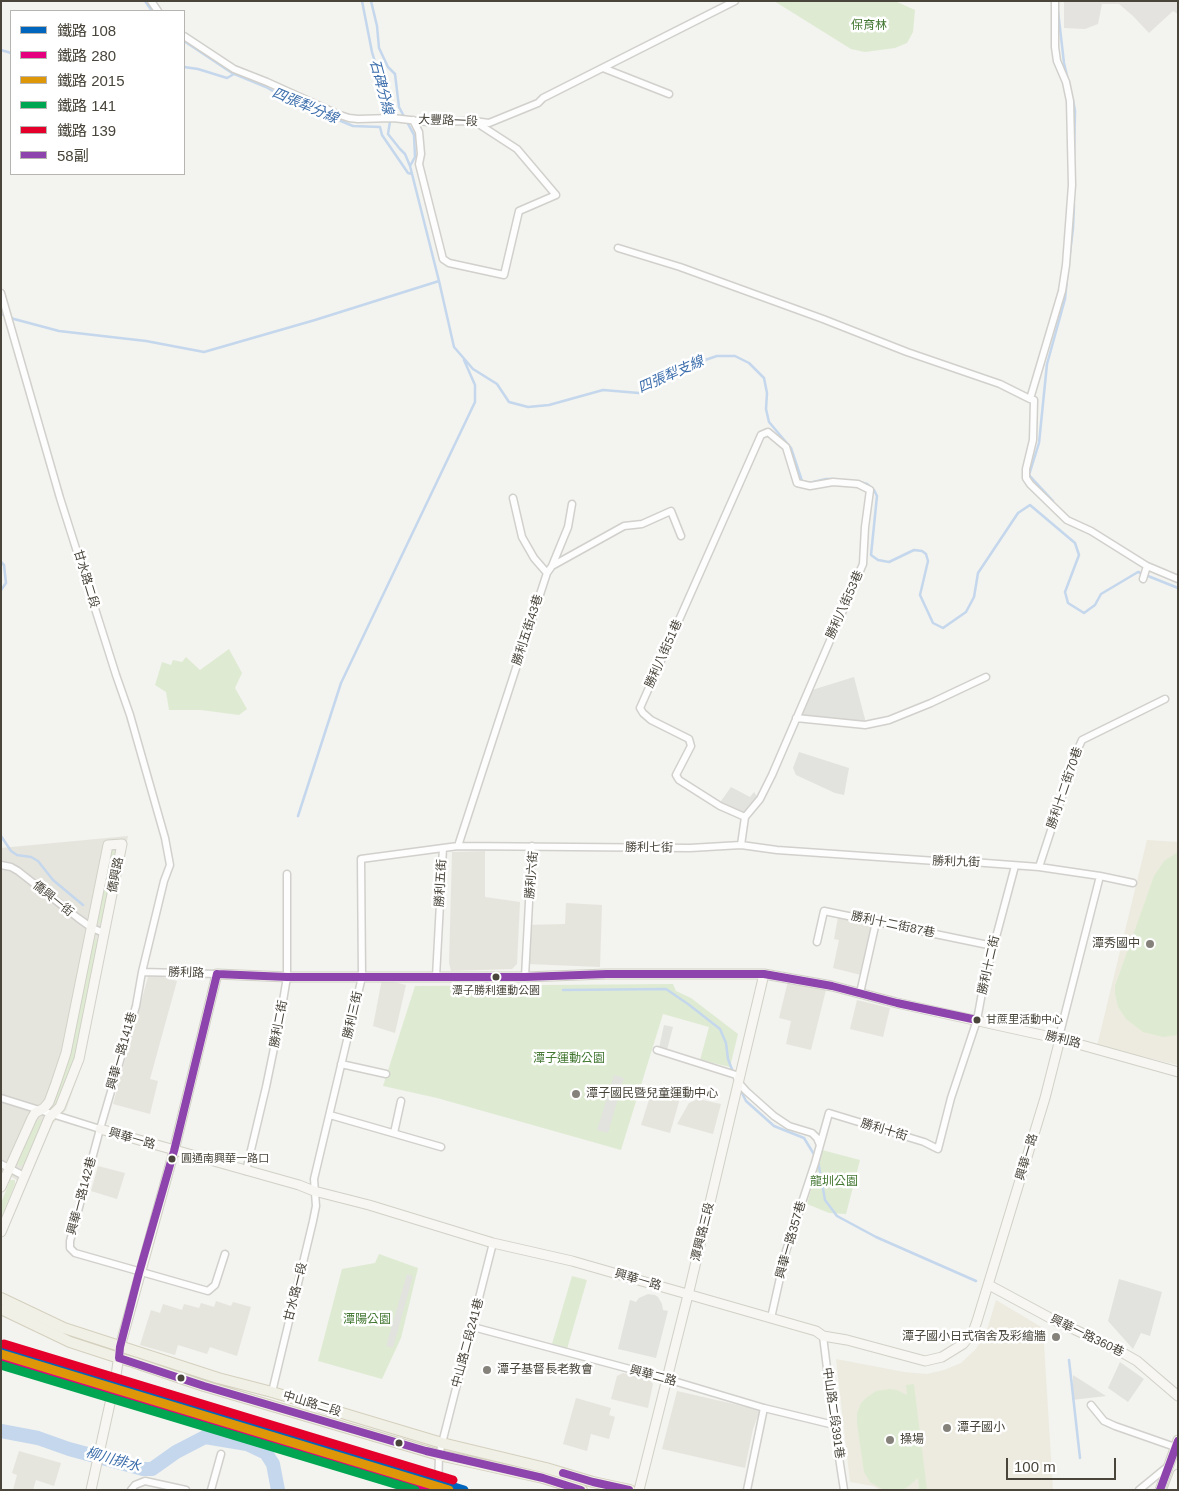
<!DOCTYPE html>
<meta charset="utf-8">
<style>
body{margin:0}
#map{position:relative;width:1179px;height:1491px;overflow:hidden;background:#f3f3ef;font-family:Helvetica,"Noto Sans TC",sans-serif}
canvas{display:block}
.frame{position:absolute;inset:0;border:2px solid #49453b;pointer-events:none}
.legend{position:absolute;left:10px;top:10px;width:175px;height:165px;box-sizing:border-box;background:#fff;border:1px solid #b6b5b1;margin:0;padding:6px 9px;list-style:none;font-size:15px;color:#49453b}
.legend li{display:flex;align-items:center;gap:10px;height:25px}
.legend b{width:25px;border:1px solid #b6b5b1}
.scale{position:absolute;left:1006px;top:1458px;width:110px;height:22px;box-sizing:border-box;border:2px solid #49453b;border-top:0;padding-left:6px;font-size:15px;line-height:18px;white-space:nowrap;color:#49453b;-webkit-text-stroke:4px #fff;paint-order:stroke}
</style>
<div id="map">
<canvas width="1179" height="1491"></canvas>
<div class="frame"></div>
<ul class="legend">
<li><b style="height:6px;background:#0065bd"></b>鐵路 108</li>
<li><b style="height:6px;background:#e5007d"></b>鐵路 280</li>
<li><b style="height:6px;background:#dd9709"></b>鐵路 2015</li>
<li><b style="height:6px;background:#00a651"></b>鐵路 141</li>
<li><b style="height:6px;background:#e4002b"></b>鐵路 139</li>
<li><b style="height:6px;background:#8e44ad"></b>58副</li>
</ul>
<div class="scale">100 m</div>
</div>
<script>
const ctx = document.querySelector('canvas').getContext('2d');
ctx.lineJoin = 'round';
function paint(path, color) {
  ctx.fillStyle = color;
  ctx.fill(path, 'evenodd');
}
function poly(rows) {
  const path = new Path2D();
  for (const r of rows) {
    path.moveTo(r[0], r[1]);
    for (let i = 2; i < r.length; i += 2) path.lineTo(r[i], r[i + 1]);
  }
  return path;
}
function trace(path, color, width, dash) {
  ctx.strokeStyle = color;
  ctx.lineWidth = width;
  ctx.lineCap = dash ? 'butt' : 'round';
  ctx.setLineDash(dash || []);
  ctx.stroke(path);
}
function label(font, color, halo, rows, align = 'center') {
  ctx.font = font + ' Helvetica,"Noto Sans TC",sans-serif';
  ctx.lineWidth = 5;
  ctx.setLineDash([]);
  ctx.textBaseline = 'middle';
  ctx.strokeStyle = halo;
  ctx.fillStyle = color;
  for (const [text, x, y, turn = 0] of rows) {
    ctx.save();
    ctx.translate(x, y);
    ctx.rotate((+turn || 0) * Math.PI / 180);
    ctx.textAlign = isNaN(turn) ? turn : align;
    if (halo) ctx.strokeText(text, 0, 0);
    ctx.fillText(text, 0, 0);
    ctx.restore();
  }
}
const residential = poly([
 [128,836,83,1062,66,1110,53,1123,26,1186,1,1170,1,848],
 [485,851,485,897,520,902,517,964,512,969,451,971,449,963,452,852],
 [566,903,602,905,600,967,528,964,527,925,565,924],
 [838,917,872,925,861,975,833,968,839,940,834,939],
 [149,973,177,981,150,1079,158,1081,150,1114,113,1104],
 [382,979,406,985,395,1033,373,1026],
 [788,981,826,990,811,1050,786,1044,791,1021,779,1018],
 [857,1000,890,1008,883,1037,850,1029],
 [653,1087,681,1095,670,1133,641,1125],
 [698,1099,721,1104,713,1134,677,1124,689,1103],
 [98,1166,125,1173,117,1199,91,1191],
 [216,1301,231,1306,233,1302,251,1307,237,1356,210,1347,207,1354,178,1345,175,1355,140,1345,151,1310,160,1313,163,1304,182,1310,184,1304,199,1308,201,1303,214,1307],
 [623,1373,650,1380,653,1384,648,1408,611,1399,617,1376],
 [677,1391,760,1410,753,1429,745,1468,662,1449],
 [576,1398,611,1408,609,1415,615,1417,609,1439,591,1434,587,1451,563,1444],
 [19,1451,61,1463,54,1486,36,1480,33,1490,13,1490,17,1475,12,1473]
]);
const industrial = poly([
 [1064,1,1178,1,1178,14,1173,11,1149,33,1133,16,1119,4,1102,4,1098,24,1085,29,1064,28]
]);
const education = poly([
 [1147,840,1178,842,1178,1065,1097,1046],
 [996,1300,1043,1328,1053,1490,881,1490,873,1486,850,1482,836,1359,904,1372,927,1374,944,1370,961,1363,976,1349,987,1330]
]);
const green = poly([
 [774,1,895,1,915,10,913,32,907,43,895,48,865,52,851,49],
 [229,649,242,673,235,688,247,709,239,715,201,710,169,710,166,692,155,685,162,662,171,665,173,660,182,662,186,657,200,670],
 [114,851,116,853,115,857,102,921,100,923,97,922,98,918,109,858,111,852],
 [1178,852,1178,1035,1163,1037,1143,1032,1126,1019,1118,1007,1115,993,1115,986,1154,876,1164,861],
 [94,939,96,939,98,942,74,1057,57,1103,55,1103,54,1101,70,1056],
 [673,984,676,991,691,998,738,1034,730,1067,700,1060,709,1027,663,1014,621,1150,437,1098,383,1086,415,986],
 [40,1119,41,1120,41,1124,23,1165,18,1166,18,1162,36,1122],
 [822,1150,860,1160,846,1214,829,1213,807,1204],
 [10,1180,15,1180,15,1184,1,1218,1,1203],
 [379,1254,418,1268,401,1338,382,1379,318,1361,342,1269,375,1263],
 [572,1276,587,1280,567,1349,552,1344],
 [914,1384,927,1490,919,1490,918,1478,909,1486,904,1489,884,1490,870,1482,864,1472,857,1424,857,1413,861,1403,866,1398,876,1391,890,1389,897,1390,907,1395,906,1385]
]);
const parking = poly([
 [854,677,866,723,800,717,812,690],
 [799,752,849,768,844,795,835,793,796,775,793,768],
 [731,787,750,797,754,792,758,798,745,815,719,804],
 [664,1025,673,1027,667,1050,659,1048],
 [614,1075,624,1078,608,1133,597,1130],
 [407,1274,413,1276,393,1348,386,1346],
 [1119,1279,1162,1292,1150,1336,1141,1333,1133,1349,1108,1321],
 [648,1294,655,1295,658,1297,662,1304,663,1310,668,1311,656,1358,618,1349,630,1300,636,1302,639,1298],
 [1120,1362,1144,1379,1128,1402,1108,1388],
 [1073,1375,1106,1396,1072,1400]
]);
const stream = poly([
 [145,1,152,11],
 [362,1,372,52,391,115,388,134,400,149,405,154,410,166,439,281,454,347,473,369,497,384,509,402,528,407,549,405,603,390,639,393,662,382,693,364,717,356,735,356,749,363,764,378,767,393,766,409,769,422,791,448,802,481,809,483,826,479,832,479],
 [371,1,377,26,379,48,388,67,395,74,399,107,414,135,415,157,410,166],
 [1058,11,1064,63,1068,80],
 [184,41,232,73,266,87,283,97,353,126,380,127,382,135,408,173,412,174],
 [1,50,11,53],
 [184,67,198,69,227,78,234,74],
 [1073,100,1075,111,1074,157],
 [1069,261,1073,228,1074,205],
 [1,314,14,319,59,331,146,341,204,352,315,320,439,281],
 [860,482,867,484,874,490,877,496,871,555,878,560,889,562,914,550,922,551,926,554,928,561,920,595,933,623,943,628,966,612,974,597,978,573,1018,513,1030,505,1075,543,1079,555,1065,592,1068,603,1084,613,1095,605,1101,594,1138,572,1178,588],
 [1053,501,1029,475,1039,443,1047,364,1065,299,1068,269],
 [1,562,4,565,6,583,1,590],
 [298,816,341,683,475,402,475,385,464,360],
 [1,836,11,851,17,855,31,857,38,861,53,880,83,905],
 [563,990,666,989,688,1004,720,1029,726,1043,728,1059,733,1072],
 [740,1089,746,1101,774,1126,804,1138,815,1156],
 [818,1161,825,1200,837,1216,876,1237,976,1281],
 [1069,1360,1080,1458]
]);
const river = poly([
 [1,1431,38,1438,69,1449,143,1469,152,1469,176,1452,205,1437,247,1444,266,1453,273,1464,278,1490]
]);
const street = poly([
 [151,1,158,11],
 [1055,1,1055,47,1057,61,1066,82,1070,101,1072,185,1066,265,1062,291,1030,399,1034,400,1033,440,1026,469,1026,478,1030,484,1067,520,1091,531,1147,566,1178,579],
 [184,36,234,69,267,82,340,115,349,118,358,119,393,118,427,122,474,121,489,123,538,103,543,98,735,1],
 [603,68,669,94],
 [413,120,419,132,421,154,419,164,443,259,449,263,504,275,519,211,556,195,517,149,477,123],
 [618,248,680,267,823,319,907,352,1000,384,1030,399],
 [1,293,60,498,116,675,130,715,165,838,170,865,164,881,142,972,136,1006,100,1129,70,1241,70,1248,75,1253,208,1291,215,1285,225,1254],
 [513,498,522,537,534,558,547,573],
 [552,566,568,527,572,504],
 [1143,579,1147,566],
 [796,718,865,725,889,720,931,703,986,677],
 [741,845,745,817,760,799,772,775,863,564,865,527,870,490,858,484,833,482,810,486,797,483,786,447,768,432,761,435,640,708,643,713,651,720,689,739,691,746,676,775,679,780,720,806,745,817],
 [458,846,547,573,552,566,624,526,642,524,671,511,681,536],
 [1,865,11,867,18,871,78,918,92,928,104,933],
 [1039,867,1077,751,1082,740,1165,699],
 [817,942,824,911,993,946],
 [142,972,217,974],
 [436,977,443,848],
 [525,977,532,846],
 [860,993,876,922],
 [1060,1039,1059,1037,1100,876],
 [657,1050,736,1075,739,1083,746,1091,774,1116,789,1126,812,1133,817,1138,820,1145],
 [341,1064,386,1074],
 [1,1098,100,1129],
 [330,1115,441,1147],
 [394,1133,401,1101],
 [1,1164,24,1176],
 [246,1171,266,1087,280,1019,287,977,287,874],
 [771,1318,786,1251,815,1163,829,1113,924,1142,938,1149,951,1098,977,1020,984,982,1015,866],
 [473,1327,667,1379,764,1408,834,1425],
 [823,1336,834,1425,844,1490],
 [272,1392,313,1221,316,1206,314,1179,362,977,361,859,458,846,690,848,741,845,777,850,936,861,972,862,1039,867,1100,876,1133,883],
 [1091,1405,1104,1421,1115,1426,1175,1447],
 [131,1490,135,1485,145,1481,186,1490],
 [211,1490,221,1454],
 [438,1490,439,1455,493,1243],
 [747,1490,764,1408],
 [1139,1490,1167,1467]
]);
const secondary = poly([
 [100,1129,299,1185,314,1191,369,1205,493,1243,572,1261,816,1331,823,1336,847,1340,925,1361,942,1357,963,1344,973,1332,977,1321,1045,1098,1060,1039],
 [1,1187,32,1118,35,1113,44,1108,49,1102,56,1083,66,1053,108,845,122,844,79,1059,60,1107,49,1118,1,1232],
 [989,1285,1052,1319,1116,1349,1137,1361,1178,1396],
 [91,1490,116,1376,120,1347,174,1151,217,974,287,977,525,977,607,974,764,974,832,986,897,1003,1060,1039,1178,1072],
 [639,1490,690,1287,764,974],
 [1160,1490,1178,1440],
 [1172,1490,1178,1474]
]);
const primary = poly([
 [1,1298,64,1328,218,1378,272,1392,442,1443,546,1468,593,1482,630,1490],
 [1,1309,70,1342,119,1358,133,1362,204,1386,439,1455,543,1478,582,1490]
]);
const bus1 = poly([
 [217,974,174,1151,139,1273,120,1347,119,1358,204,1386,426,1451,543,1478,581,1490],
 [217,974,287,977,525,977,607,974,764,974,832,986,897,1003,977,1020],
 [563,1473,593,1482,629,1490],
 [1160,1490,1178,1441]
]);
const rail1 = poly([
 [1,1349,464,1490]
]);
const rail2 = poly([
 [1,1360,430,1490]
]);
const rail3 = poly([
 [1,1354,449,1490]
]);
const rail4 = poly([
 [1,1365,415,1490]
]);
const rail5 = poly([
 [4,1344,453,1480]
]);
const markers = [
 [1150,944,5,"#84827a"],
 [496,977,4.5,"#49453b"],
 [977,1020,4.5,"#49453b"],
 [576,1094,5,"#84827a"],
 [172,1159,4.5,"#49453b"],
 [1056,1337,5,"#84827a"],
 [487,1370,5,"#84827a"],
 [181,1378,4.5,"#49453b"],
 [947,1428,5,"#84827a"],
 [890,1440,5,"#84827a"],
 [399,1443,4.5,"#49453b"]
];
const busNames = [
 ["潭子勝利運動公園",496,991,"center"],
 ["甘蔗里活動中心",986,1020],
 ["圓通南興華一路口",181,1159]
];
const parkNames = [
 ["保育林",869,26],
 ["潭子運動公園",569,1059],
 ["龍圳公園",834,1182],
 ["潭陽公園",367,1320]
];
const streetNames = [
 ["大豐路一段",448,121,2],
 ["甘水路二段",86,579,73],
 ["勝利八街53巷",845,605,-66],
 ["勝利五街43巷",528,630,-72],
 ["勝利八街51巷",664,654,-66],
 ["勝利十二街70巷",1065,788,-71],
 ["勝利七街",649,848,1],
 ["勝利九街",956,862,2],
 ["僑興路",116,875,-79],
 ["勝利六街",532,875,-85],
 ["勝利五街",441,883,-87],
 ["僑興一街",53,899,39],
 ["勝利十二街87巷",893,925,12],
 ["勝利十二街",989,965,-77],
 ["勝利路",186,973,2],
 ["勝利三街",353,1015,-77],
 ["勝利二街",279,1024,-79],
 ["勝利路",1063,1040,14],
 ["興華一路141巷",122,1051,-74],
 ["勝利十街",884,1130,17],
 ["興華一路",132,1139,16],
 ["興華一路",1027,1157,-73],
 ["興華一路142巷",82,1196,-75],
 ["潭興路三段",703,1232,-76],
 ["興華一路357巷",791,1240,-74],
 ["興華一路",638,1280,16],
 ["甘水路一段",296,1292,-76],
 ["興華一路360巷",1087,1336,26],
 ["中山路二段241巷",468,1343,-75],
 ["興華二路",653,1376,15],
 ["中山路二段",312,1404,17],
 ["中山路二段391巷",833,1413,82]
];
const poiNames = [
 ["潭秀國中",1140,944,"right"],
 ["潭子國民暨兒童運動中心",586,1094],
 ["潭子國小日式宿舍及彩繪牆",1046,1337,"right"],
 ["潭子基督長老教會",497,1370],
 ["潭子國小",957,1428],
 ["操場",900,1440]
];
const waterNames = [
 ["石碑分線",381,87,75],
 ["四張犁分線",305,106,23],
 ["四張犁支線",671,375,-24],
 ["柳川排水",113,1460,16]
];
paint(residential, '#e6e5dd');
paint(industrial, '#e5e3df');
paint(education, '#edebdf');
paint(green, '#deebd2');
paint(parking, '#e2e2de');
trace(stream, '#c4d7ec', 2.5);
trace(river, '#c4d7ec', 14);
trace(street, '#d1d0cc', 9);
trace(secondary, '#d1d1c7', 11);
trace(primary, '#d4d0be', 12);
trace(street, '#fdfdfd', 6);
trace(secondary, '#f7f6f2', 9);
trace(primary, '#f1f0e6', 10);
trace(bus1, '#8e44ad', 8);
trace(rail1, '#0065bd', 9);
trace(rail2, '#e5007d', 9);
trace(rail3, '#dd9709', 9);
trace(rail4, '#00a651', 9);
trace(rail5, '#e4002b', 9);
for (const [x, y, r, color] of markers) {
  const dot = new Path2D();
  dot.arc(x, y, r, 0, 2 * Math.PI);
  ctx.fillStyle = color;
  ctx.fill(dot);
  trace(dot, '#fff', 2);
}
label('11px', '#49453b', '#fff', busNames, 'left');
label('12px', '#437732', '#fff', parkNames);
label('12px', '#49453b', '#fff', streetNames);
label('12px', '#49453b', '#fff', poiNames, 'left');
label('italic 14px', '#3c6eac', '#fff', waterNames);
</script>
